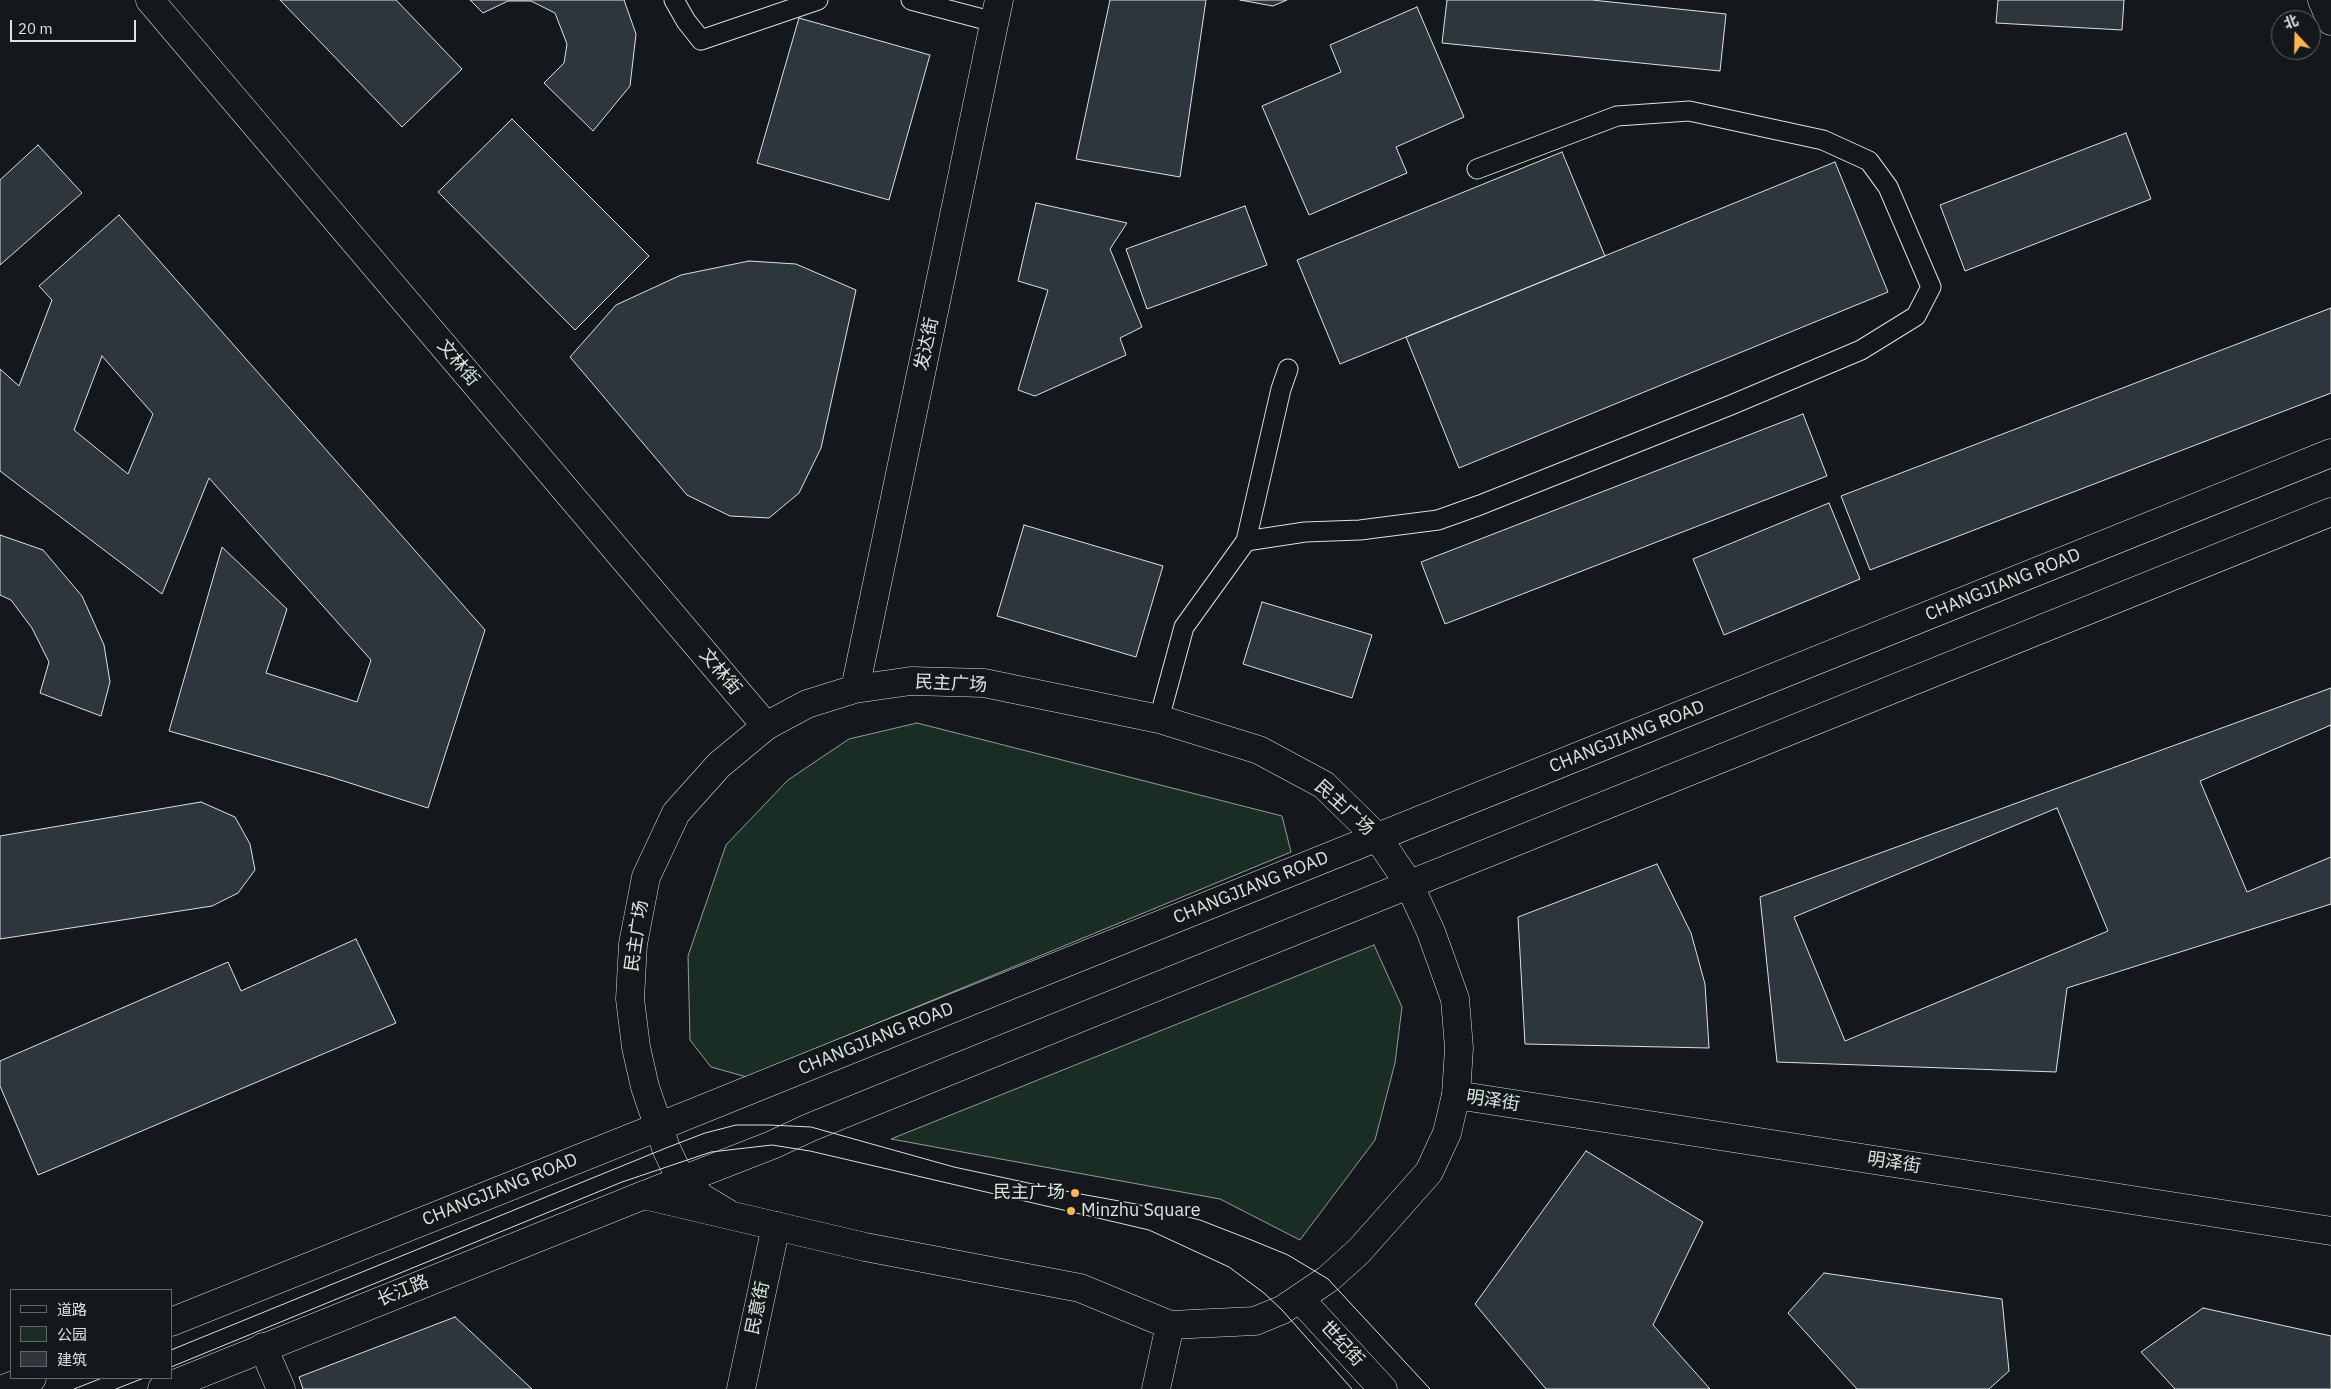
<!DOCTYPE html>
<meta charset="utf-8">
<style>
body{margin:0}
#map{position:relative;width:2331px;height:1389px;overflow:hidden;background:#14181c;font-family:"IBM Plex Sans","Noto Sans SC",sans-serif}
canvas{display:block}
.legend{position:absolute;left:10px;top:1289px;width:162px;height:90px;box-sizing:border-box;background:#14181c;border:1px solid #626a69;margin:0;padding:6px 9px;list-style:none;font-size:15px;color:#d8e6dc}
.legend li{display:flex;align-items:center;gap:10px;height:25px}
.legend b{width:25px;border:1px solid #626a69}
.north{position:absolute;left:2271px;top:10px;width:50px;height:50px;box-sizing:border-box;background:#14181c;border:1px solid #626a69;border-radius:50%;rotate:339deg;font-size:14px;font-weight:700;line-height:20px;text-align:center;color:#d8e6dc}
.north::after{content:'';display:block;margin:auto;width:18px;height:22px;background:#ffb74d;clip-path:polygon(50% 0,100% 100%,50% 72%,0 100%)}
.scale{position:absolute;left:10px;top:20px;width:126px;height:22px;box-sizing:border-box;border:2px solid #d8e6dc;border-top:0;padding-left:6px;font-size:15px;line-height:18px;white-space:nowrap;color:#d8e6dc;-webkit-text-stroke:4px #14181c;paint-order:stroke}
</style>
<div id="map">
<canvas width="2331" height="1389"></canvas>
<ul class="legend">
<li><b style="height:6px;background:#14181c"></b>道路</li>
<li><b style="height:14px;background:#1a2d24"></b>公园</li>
<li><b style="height:14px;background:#2c363c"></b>建筑</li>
</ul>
<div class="north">北</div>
<div class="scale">20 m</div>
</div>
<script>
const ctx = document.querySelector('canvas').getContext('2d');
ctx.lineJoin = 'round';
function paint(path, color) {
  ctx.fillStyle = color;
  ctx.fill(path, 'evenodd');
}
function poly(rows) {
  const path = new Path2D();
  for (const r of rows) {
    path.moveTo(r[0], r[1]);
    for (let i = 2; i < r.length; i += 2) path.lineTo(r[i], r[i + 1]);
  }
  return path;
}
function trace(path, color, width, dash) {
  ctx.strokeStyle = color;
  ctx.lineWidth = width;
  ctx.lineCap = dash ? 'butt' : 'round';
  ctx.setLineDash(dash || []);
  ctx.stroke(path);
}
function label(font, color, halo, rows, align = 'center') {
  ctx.font = font + ' "IBM Plex Sans","Noto Sans SC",sans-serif';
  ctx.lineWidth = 4;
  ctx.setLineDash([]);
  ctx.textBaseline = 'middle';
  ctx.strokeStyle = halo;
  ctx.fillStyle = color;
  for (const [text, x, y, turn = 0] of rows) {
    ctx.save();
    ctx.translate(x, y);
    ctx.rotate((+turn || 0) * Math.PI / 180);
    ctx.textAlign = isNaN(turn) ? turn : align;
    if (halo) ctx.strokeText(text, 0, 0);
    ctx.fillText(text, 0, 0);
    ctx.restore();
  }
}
const green = poly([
 [917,723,1282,816,1291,852,747,1077,711,1067,690,1040,688,956,726,845,788,780,849,739,917,723],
 [1374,945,1402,1007,1395,1063,1375,1140,1300,1240,1220,1199,891,1139,1374,945]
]);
const building = poly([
 [280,0,396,0,462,69,402,127,280,0],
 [470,0,624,0,636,34,630,86,593,131,544,83,564,63,567,44,555,13,531,1,508,1,483,13,470,0],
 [1110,0,1206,0,1180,177,1076,159,1110,0],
 [1240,0,1287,0,1273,6,1240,0],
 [1447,0,1592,0,1726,14,1720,71,1442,43,1447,0],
 [1998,0,2124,0,2122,30,1996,23,1998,0],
 [1417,7,1464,117,1396,147,1407,173,1309,215,1262,106,1341,72,1330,45,1417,7],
 [799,18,930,55,889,200,757,163,799,18],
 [512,119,649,256,575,330,438,192,512,119],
 [2126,133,2151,199,1965,271,1940,205,2126,133],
 [38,145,82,193,0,265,0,180,38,145],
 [1562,152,1605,256,1340,364,1297,260,1562,152],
 [1835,162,1888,292,1459,468,1406,337,1835,162],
 [1036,203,1127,223,1110,249,1142,327,1120,338,1126,355,1035,396,1018,390,1048,290,1018,281,1036,203],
 [1245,206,1267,265,1147,309,1126,249,1245,206],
 [119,215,485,630,428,808,331,777,169,731,222,547,287,609,266,673,357,702,371,660,209,478,162,594,0,471,0,369,19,386,52,300,39,286,119,215],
 [102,356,153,414,128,474,74,430,102,356],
 [749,261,796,264,856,290,821,448,799,493,769,518,730,516,687,495,570,357,616,305,681,275,749,261],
 [2331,308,2331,393,1870,570,1841,496,2331,308],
 [1803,414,1827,476,1445,624,1421,562,1803,414],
 [1829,503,1860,579,1724,635,1693,559,1829,503],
 [1024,525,1163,566,1136,657,997,616,1024,525],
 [0,535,43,550,82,596,104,645,110,682,101,716,40,693,49,662,32,628,11,600,0,595,0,535],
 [1262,602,1372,635,1352,698,1243,664,1262,602],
 [2331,688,2331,904,2067,988,2056,1072,1777,1062,1760,897,2331,688],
 [2331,725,2331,857,2247,892,2200,781,2331,725],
 [201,802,235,817,250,844,255,870,238,893,212,906,0,939,0,836,201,802],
 [2057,808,2108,931,1845,1041,1794,917,2057,808],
 [1657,864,1691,933,1705,984,1709,1048,1525,1044,1518,917,1657,864],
 [356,939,396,1023,38,1175,0,1086,0,1061,228,962,241,991,356,939],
 [1586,1151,1703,1222,1653,1325,1710,1389,1546,1389,1475,1304,1586,1151],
 [1824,1273,2002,1299,2009,1371,1989,1389,1857,1389,1788,1313,1824,1273],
 [2203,1308,2331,1336,2331,1389,2175,1389,2141,1352,2203,1308],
 [455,1317,532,1389,303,1389,299,1377,455,1317]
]);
const lane = poly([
 [674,0,686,21,701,40,818,0],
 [911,0,994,22],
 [1246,541,1305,532,1360,530,1438,520,1480,505,1731,405,1861,350,1916,316,1931,287,1888,187,1869,161,1823,140,1689,111,1617,116,1477,169],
 [1159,719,1184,627,1246,541,1281,389,1288,369]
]);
const street = poly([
 [2322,0,2331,21],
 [1456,1095,2331,1231],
 [263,1347,281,1389],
 [741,1389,776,1226],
 [1156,1389,1170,1325]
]);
const secondary = poly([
 [150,0,766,726],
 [855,689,999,0],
 [1300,1299,1383,1389],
 [171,1322,658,1127],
 [3,1389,32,1378],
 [162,1389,644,1195,865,1247,1080,1288,1170,1325,1255,1321,1282,1310,1328,1279,1359,1251,1429,1172,1447,1133,1456,1095,1459,1048,1455,999,1431,932,1409,884,1378,838,1324,785,1259,750,1159,719,984,683,911,681,855,689,807,704,766,726,719,765,676,813,646,877,633,944,630,999,636,1047,645,1087,666,1148,681,1180,702,1198,727,1213]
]);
const primary = poly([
 [658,1127,2331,453],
 [644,1195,772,1145,811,1127,1178,978,2331,512]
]);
const tram = poly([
 [171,1350,666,1148,705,1133,736,1125,769,1125,811,1127,954,1167,1075,1193,1136,1204,1200,1220,1254,1241,1288,1255,1328,1279,1430,1389],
 [171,1367,622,1182,711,1152,772,1145,810,1151,1149,1230,1229,1267,1264,1293,1282,1310,1352,1389],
 [74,1389,102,1378],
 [116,1389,144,1378]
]);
const markers = [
 [1075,1193,5,"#ffb74d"],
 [1071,1211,5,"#ffb74d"]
];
const streetNames = [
 ["发达街",927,344,-78],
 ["文林街",458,363,50],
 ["CHANGJIANG ROAD",2003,585,-22],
 ["文林街",720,672,50],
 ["民主广场",951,684,3],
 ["CHANGJIANG ROAD",1627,737,-22],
 ["民主广场",1344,808,42],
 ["CHANGJIANG ROAD",1251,888,-22],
 ["民主广场",637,936,-82],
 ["CHANGJIANG ROAD",876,1039,-22],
 ["明泽街",1493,1101,9],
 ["明泽街",1894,1163,9],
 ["CHANGJIANG ROAD",500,1190,-22],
 ["长江路",403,1291,-22],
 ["民意街",758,1308,-78],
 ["世纪街",1342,1344,47]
];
const poiNames = [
 ["民主广场",1065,1193],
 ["Minzhu Square",1081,1211,"left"]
];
paint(green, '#1a2d24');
trace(green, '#939e99', 1);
paint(building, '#2c363c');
trace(building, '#d8e6dc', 1);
trace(lane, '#d8e6dc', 21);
trace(street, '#d8e6dc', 29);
trace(secondary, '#d8e6dc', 29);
trace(primary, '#d8e6dc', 29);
trace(lane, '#14181c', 19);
trace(street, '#14181c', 28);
trace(secondary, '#14181c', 28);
trace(primary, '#14181c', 28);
trace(tram, '#d8e6dc', 1);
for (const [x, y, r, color] of markers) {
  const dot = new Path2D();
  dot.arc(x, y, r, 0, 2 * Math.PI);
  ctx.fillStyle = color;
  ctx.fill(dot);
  trace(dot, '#14181c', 2);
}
label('18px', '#d8e6dc', '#14181c', streetNames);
label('18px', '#d8e6dc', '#14181c', poiNames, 'right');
</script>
